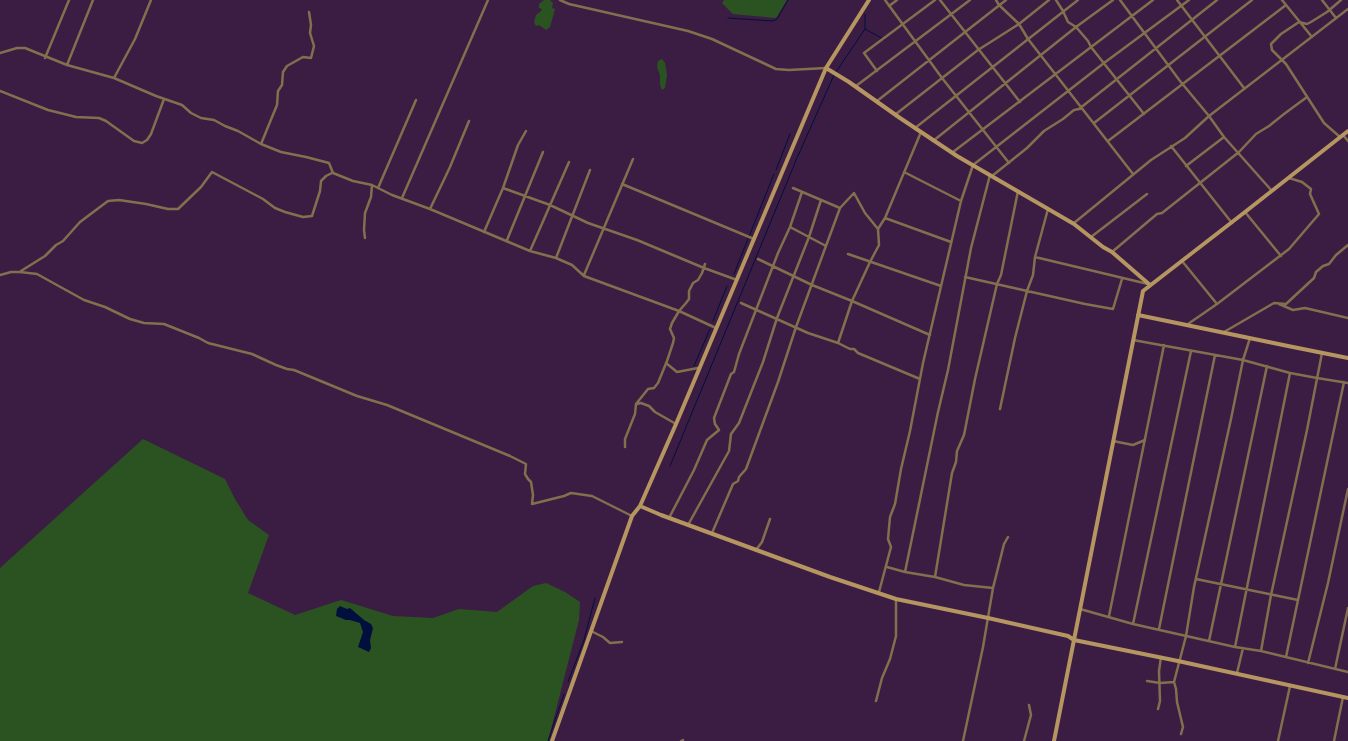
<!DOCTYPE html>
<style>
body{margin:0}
canvas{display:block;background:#3b1c42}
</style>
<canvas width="1348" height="741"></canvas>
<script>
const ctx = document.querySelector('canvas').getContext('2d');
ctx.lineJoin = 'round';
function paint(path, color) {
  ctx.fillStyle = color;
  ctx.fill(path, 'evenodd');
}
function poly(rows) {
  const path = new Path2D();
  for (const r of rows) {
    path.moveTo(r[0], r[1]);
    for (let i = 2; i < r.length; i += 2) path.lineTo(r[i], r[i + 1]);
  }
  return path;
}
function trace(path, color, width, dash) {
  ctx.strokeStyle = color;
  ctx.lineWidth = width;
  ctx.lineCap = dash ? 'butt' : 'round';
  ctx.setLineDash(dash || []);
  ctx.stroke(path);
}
const green = poly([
 [544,0,550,0,553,3,552,8,555,9,550,27,546,30,539,25,536,26,534,22,536,15,541,11,542,9,539,8,539,4],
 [724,0,787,0,776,18,733,14,722,3],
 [662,59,665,63,667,75,665,88,662,90,660,85,660,75,657,67,658,61],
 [143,439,225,479,235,499,248,520,269,535,248,593,295,615,341,600,393,616,433,618,459,609,497,612,533,586,546,583,565,592,580,602,579,620,548,741,0,741,0,568]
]);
const water = poly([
 [340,606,347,609,350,608,364,620,371,624,373,628,370,640,371,648,369,652,358,647,363,632,360,623,350,620,346,620,336,616,337,609]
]);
const stream = poly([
 [728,18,773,21,777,19,788,0],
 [865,29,885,40],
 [836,72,865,29,865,14],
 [776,170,790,134],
 [734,274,774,174],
 [713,321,727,286],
 [694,366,710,329],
 [670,466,797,158,834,75],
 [568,682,584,640,595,598],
 [548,741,564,694]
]);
const street = poly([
 [560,0,569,4,688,31,712,39,776,69,789,70,826,68],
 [885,0,942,78,1009,163],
 [940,0,1020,102],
 [996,0,999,5,1019,24,1028,39,1133,174],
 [1056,0,1063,11,1068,22,1076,27,1088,41,1091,47,1144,114],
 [1120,0,1180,81,1209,116,1224,137,1272,191],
 [1177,0,1244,88],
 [1282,0,1312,37],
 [1322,0,1336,18],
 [889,6,897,0],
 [0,53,17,48,25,48,67,65,114,78,156,96,182,105,191,113,201,118,214,120,225,126,238,131,261,144,281,152,306,157,329,163,333,173,353,181,372,185,392,195,430,209,530,251,556,258,572,265,584,276,679,311,716,328],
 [45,58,69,0],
 [67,65,93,0],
 [877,71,864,53,935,0],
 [114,78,135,39,151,0],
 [856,86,970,0],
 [0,91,48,110,76,117,99,118,106,121,134,141,142,143,147,140,151,134,164,99],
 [877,101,1006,0],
 [896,114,978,50,1019,24,1049,0],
 [1094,123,1252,0],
 [915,128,1078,0],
 [1343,135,1348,141],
 [1340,137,1324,123,1286,64,1272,50,1271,44,1281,34,1299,22,1307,24,1311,22,1327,12,1341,0],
 [933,141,1076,27,1113,0],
 [1108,141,1286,5],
 [261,144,277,105,278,91,282,85,283,72,287,66,303,57,311,58,314,46,310,33,311,25,309,12],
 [1171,146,1232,223],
 [953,152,1153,0],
 [1186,166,1224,137],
 [904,172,961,201],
 [992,176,1027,148,1044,131,1063,119,1074,110,1079,109,1217,0],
 [622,184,754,239],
 [378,188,416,100],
 [503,188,550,205,588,223,637,240,704,268,737,280],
 [793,188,840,208,854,193,865,213,878,229],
 [402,198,488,0],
 [430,209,450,167,469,121],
 [1245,212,1281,256],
 [885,218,951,242],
 [1074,223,1151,160,1185,138,1209,116,1348,9],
 [790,227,826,246],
 [484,232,503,188,518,145,526,131],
 [1091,237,1147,194],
 [365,238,364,230,365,213,371,197,372,185],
 [507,240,543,152],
 [530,251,569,162],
 [1112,252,1157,214,1162,213,1239,152,1256,134,1269,126,1284,114,1307,97],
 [848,254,941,286],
 [1035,257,1148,284],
 [556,258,590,170],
 [758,259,812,285,852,301,930,335],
 [1182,261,1217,304],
 [21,271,45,256,56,245,63,241,80,222,108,201,119,200,146,204,168,209,178,209,201,187,212,172,263,199,275,208,285,212,303,217,312,216,320,191,321,181,326,176,332,173],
 [0,275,11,272,20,272,37,274,84,300,105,307,130,319,144,323,164,324,199,338,208,343,252,354,276,365,287,369,294,370,357,396,387,405,510,456,526,464,525,474,528,479,531,482,533,495,532,504,564,496,571,493,592,496,632,516],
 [584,275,633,159],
 [965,277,1085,304,1113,309,1122,279],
 [741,303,808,333,838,343,850,349,854,349,858,353,920,379],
 [1279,304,1293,310,1305,308,1348,318],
 [1188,324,1217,304,1289,249,1319,214,1310,194,1311,189,1302,182,1289,178],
 [1224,332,1274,303,1286,304,1314,278,1316,272,1323,266,1329,264,1336,255,1348,245],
 [1133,340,1243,360,1290,373,1317,378,1348,383],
 [838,343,852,301,870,262,879,245,878,229,885,218,921,132],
 [666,363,677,372,698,368],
 [637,404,641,403,649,406,655,412,676,424],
 [1000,409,1015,338,1027,291,1033,275,1035,257,1048,209],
 [1113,441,1133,445,1145,440],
 [625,447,625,439,635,414,636,404,648,389,654,388,658,383,667,361,673,343,674,338,670,329,672,323,679,311,686,303,689,299,689,291,693,283,698,280,702,273,705,264],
 [669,518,694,470,707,440,719,430,715,424,714,418,731,374,734,372,739,354,778,253,790,227,802,192],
 [688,525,729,451,731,434,739,423,763,362,777,318,809,237,821,200],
 [712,533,733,484,738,481,739,477,746,469,778,382,796,327,840,208],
 [756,550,762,542,770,519],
 [887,567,905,572,935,577,964,585,993,588],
 [905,572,938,412,948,370,971,248,990,175],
 [935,577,952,473,956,462,957,451,964,435,975,379,997,284,1001,275,1018,191],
 [1196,579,1298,600],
 [879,592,891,547,888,539,890,517,895,504,901,469,910,431,923,363,961,201,973,165,1104,63,1189,0],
 [1080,609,1133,624,1235,647,1261,651,1348,672],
 [1109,616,1164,345],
 [1133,624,1191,351],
 [1159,629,1215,355],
 [591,631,603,637,610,643,622,642],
 [1209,641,1267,366],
 [1235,647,1290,373],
 [1261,651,1271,595,1307,430,1322,353],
 [1286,657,1344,382],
 [1308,663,1328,583,1348,489],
 [1335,669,1348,608],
 [1237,673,1243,648],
 [1147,681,1160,683,1174,682,1176,689,1177,702,1183,727,1181,734],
 [1174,682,1186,636,1194,587,1231,419,1243,360,1250,338],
 [876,701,882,678,890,659,896,636,896,599],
 [1158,709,1160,701,1159,671,1161,657],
 [681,741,683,740],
 [963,741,983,647,993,588,1004,544,1008,537],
 [1024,741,1031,715,1029,705],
 [1278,741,1290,686],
 [1334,741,1343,697]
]);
const secondary = poly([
 [826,68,849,82,900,118,957,156,1074,224,1103,247,1112,252,1150,285],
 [1138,315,1288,346,1348,358],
 [640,506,661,515,830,577,896,599,988,618,1068,636,1074,640,1178,661,1348,698],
 [552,741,632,516,640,506,676,424,826,68,869,0],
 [1054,741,1143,291,1245,212,1348,131]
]);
paint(green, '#2b5321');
paint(water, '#000f3e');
trace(stream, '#000f3e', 1);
trace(street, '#836f4e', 2.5);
trace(secondary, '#b59560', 4);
</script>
